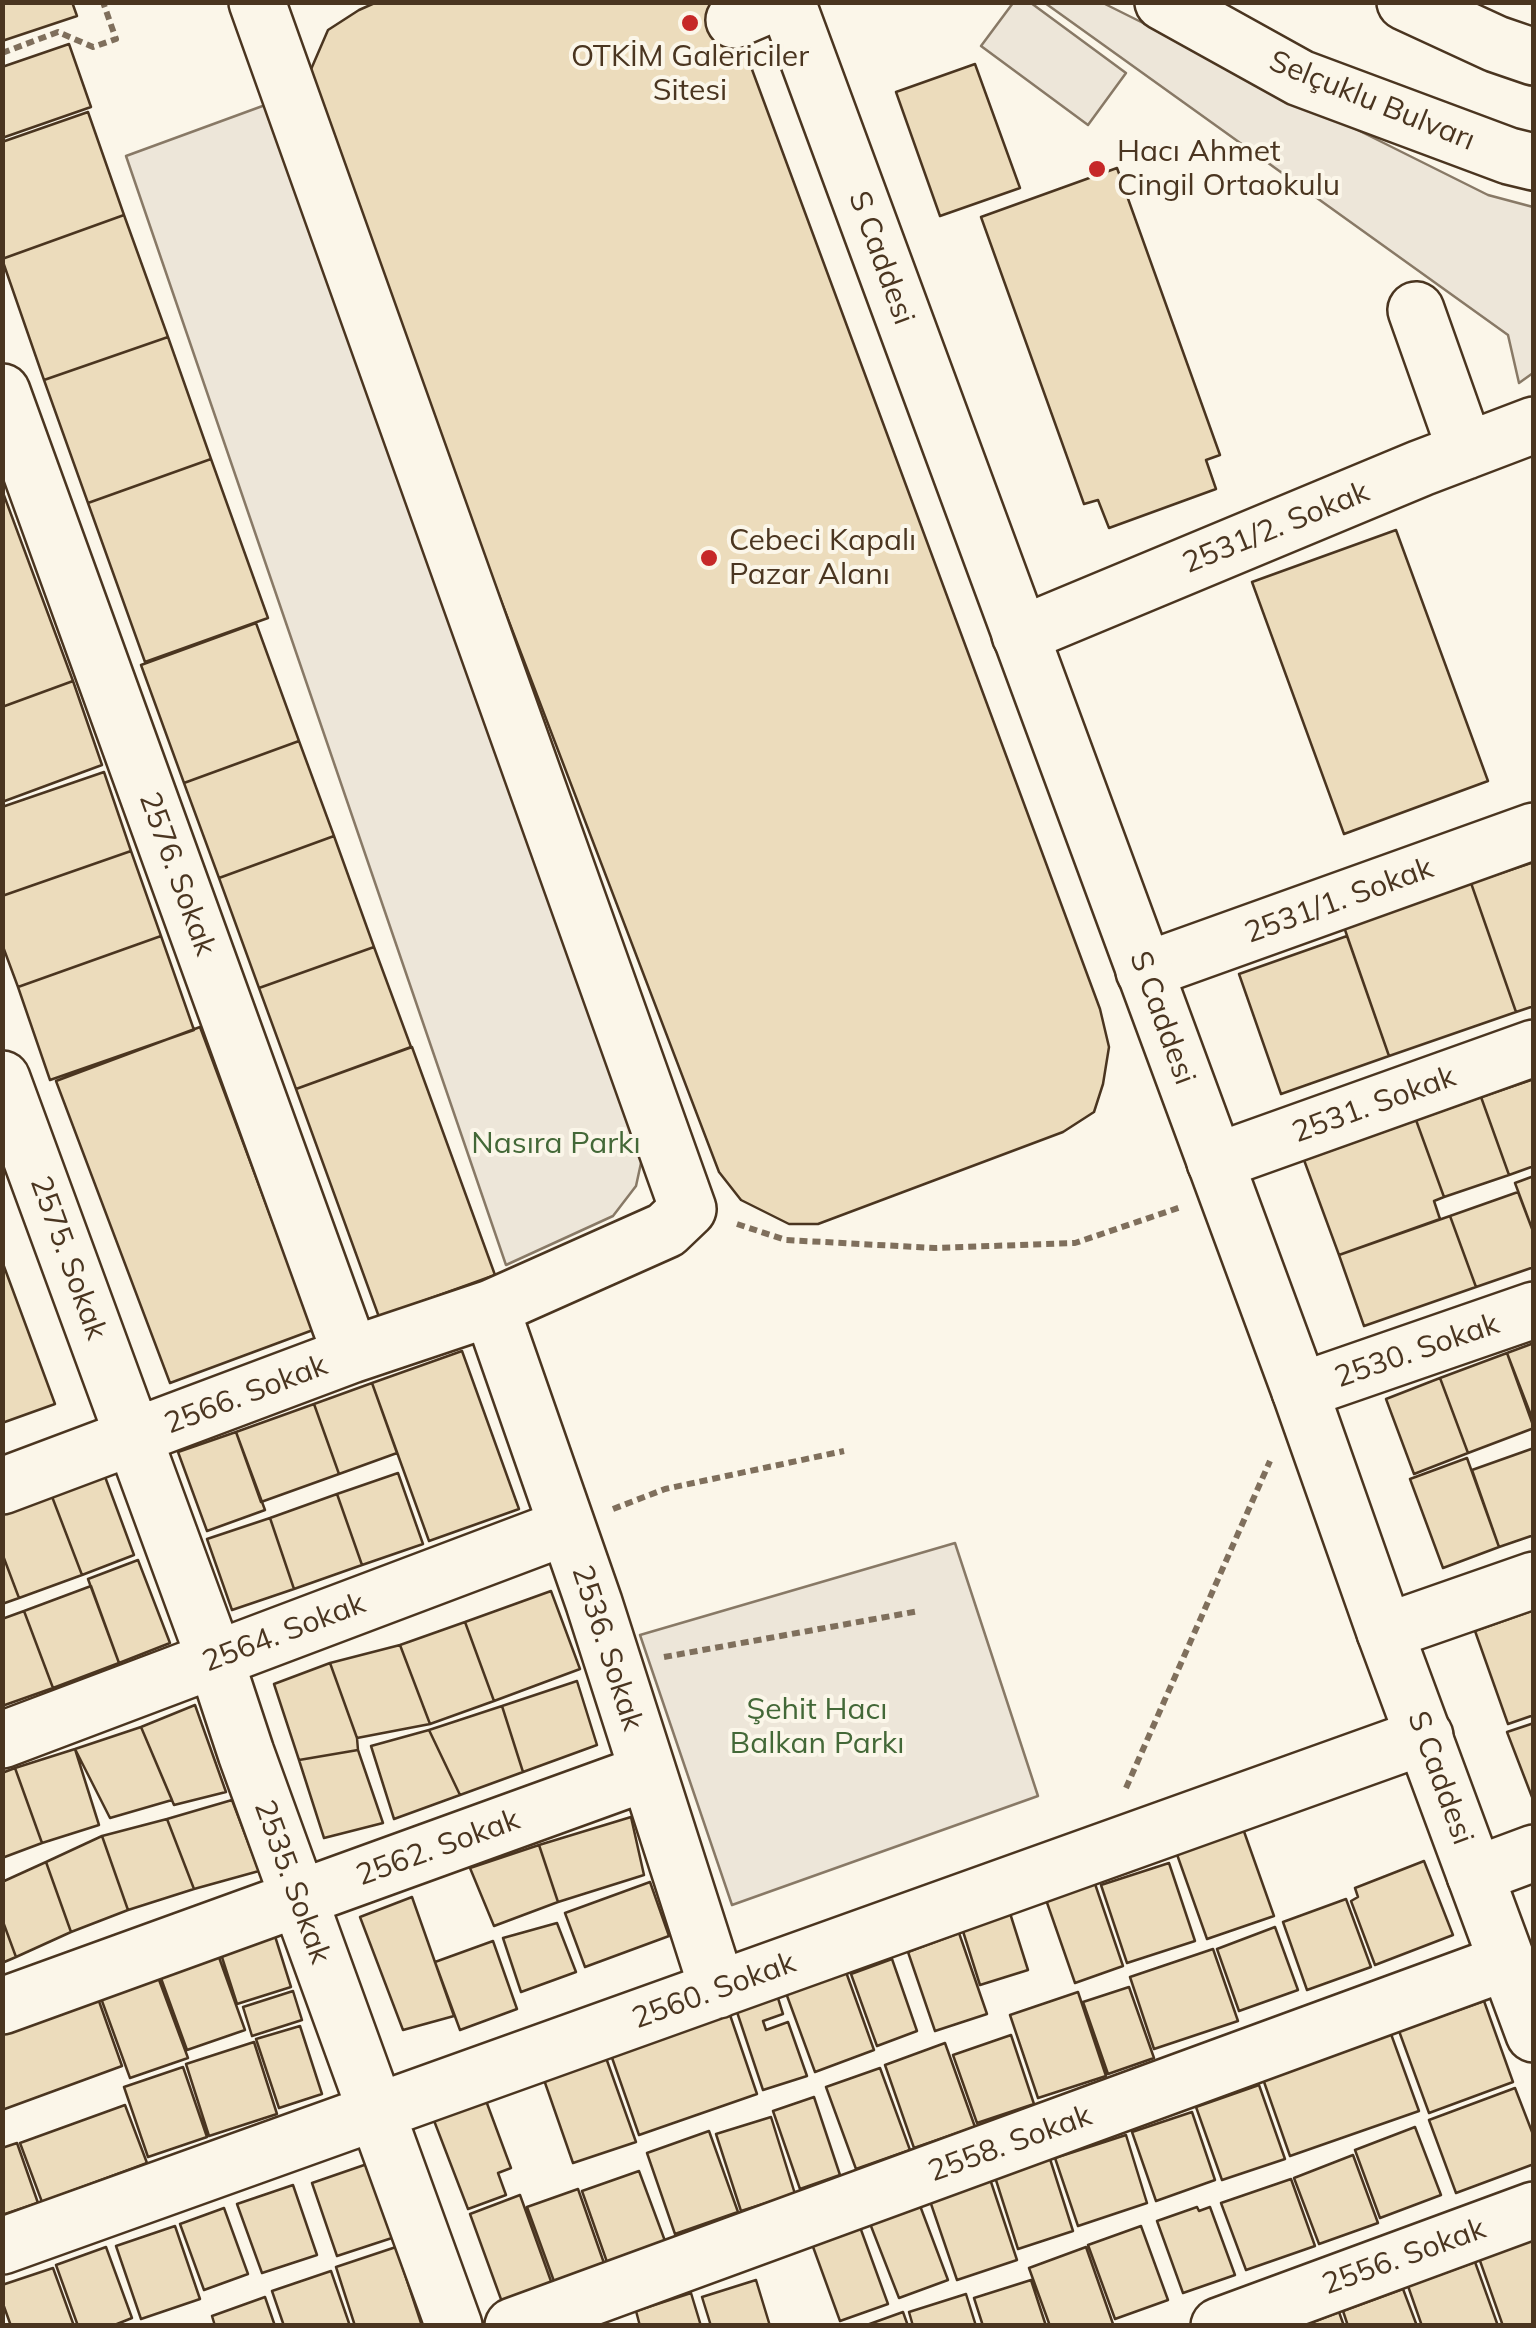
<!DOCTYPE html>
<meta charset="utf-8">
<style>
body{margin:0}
#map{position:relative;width:1536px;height:2328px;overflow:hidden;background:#fbf6e9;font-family:Mulish,sans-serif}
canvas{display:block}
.frame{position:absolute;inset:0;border:5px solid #4a3520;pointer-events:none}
</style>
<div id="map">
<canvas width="1536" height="2328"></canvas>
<div class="frame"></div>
</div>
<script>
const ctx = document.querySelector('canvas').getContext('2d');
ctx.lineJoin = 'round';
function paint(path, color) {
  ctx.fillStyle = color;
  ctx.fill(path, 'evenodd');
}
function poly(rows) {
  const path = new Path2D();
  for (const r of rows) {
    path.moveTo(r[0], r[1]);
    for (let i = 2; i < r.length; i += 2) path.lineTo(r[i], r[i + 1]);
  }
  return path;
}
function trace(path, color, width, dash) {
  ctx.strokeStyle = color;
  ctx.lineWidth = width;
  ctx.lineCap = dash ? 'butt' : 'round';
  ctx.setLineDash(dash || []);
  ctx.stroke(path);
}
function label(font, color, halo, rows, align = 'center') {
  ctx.font = font + ' Mulish,sans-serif';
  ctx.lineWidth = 8;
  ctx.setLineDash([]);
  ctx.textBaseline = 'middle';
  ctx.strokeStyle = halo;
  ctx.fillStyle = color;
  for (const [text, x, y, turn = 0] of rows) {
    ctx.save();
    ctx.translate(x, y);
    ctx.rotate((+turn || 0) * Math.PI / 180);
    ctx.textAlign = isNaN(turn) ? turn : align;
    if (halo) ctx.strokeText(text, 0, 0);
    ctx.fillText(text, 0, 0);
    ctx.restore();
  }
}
const green = poly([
 [1013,3,1031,3,1126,73,1088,125,981,46,1013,3],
 [1045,3,1103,3,1488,195,1533,207,1533,373,1519,383,1508,335,1045,3],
 [268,104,646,1140,636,1186,613,1216,506,1265,126,156,268,104],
 [955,1543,1038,1796,732,1905,640,1635,955,1543]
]);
const building = poly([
 [2,2,72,2,77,16,2,41,2,2],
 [377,2,727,2,1100,1009,1109,1047,1103,1084,1094,1112,1063,1132,818,1224,789,1224,741,1200,719,1172,313,108,309,74,328,30,359,10,377,2],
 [69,44,91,107,2,138,2,67,69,44],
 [975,64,1020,188,940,216,896,92,975,64],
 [88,112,124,215,2,259,2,142,88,112],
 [1117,168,1220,455,1206,460,1216,489,1109,528,1098,500,1084,504,981,217,1117,168],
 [124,215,168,337,44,380,2,259,124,215],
 [168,337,211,459,88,503,44,380,168,337],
 [211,459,268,618,145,662,88,503,211,459],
 [2,490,73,681,2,707,2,490],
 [1396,530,1488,781,1344,834,1252,582,1396,530],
 [256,623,299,741,184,783,141,665,256,623],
 [73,681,102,765,2,802,2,707,73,681],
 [299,741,334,836,219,878,184,783,299,741],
 [104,772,131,851,2,896,2,807,104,772],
 [334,836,374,947,259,988,219,878,334,836],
 [131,851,161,936,18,987,2,944,2,896,131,851],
 [1534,862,1534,1006,1516,1012,1471,883,1534,862],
 [1471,883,1516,1012,1389,1056,1344,927,1471,883],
 [161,936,194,1030,50,1080,18,987,161,936],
 [1347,936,1389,1056,1281,1094,1239,974,1347,936],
 [374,947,411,1047,296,1089,259,988,374,947],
 [200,1027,313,1330,170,1383,56,1081,200,1027],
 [412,1047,495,1275,379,1317,296,1089,412,1047],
 [1534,1079,1534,1166,1509,1175,1481,1097,1534,1079],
 [1481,1097,1509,1175,1444,1197,1416,1120,1481,1097],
 [1416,1120,1444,1197,1434,1201,1440,1219,1339,1255,1304,1160,1416,1120],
 [1534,1176,1534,1234,1515,1183,1534,1176],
 [1518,1192,1534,1234,1534,1267,1476,1287,1450,1216,1518,1192],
 [1450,1216,1476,1287,1364,1326,1339,1255,1450,1216],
 [2,1261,55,1404,2,1423,2,1261],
 [1534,1343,1534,1423,1507,1353,1534,1343],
 [462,1351,519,1509,429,1541,372,1383,462,1351],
 [1507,1353,1534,1428,1468,1453,1440,1378,1507,1353],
 [1440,1378,1468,1453,1414,1474,1386,1399,1440,1378],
 [372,1383,397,1453,339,1474,314,1404,372,1383],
 [314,1404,339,1474,261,1502,236,1432,314,1404],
 [236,1432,265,1510,207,1531,178,1452,236,1432],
 [1534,1448,1534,1535,1499,1547,1472,1470,1534,1448],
 [1467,1458,1499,1547,1443,1568,1410,1479,1467,1458],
 [398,1473,423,1544,362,1565,337,1494,398,1473],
 [104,1474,134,1555,82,1575,51,1494,104,1474],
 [51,1494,82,1575,19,1598,2,1553,2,1512,51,1494],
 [337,1494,362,1565,294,1589,270,1518,337,1494],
 [270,1518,294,1589,232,1610,207,1539,270,1518],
 [2,1553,19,1598,2,1604,2,1553],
 [138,1560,170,1643,119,1663,88,1579,138,1560],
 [91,1586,119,1663,53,1688,24,1611,91,1586],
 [551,1591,580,1669,494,1701,465,1622,551,1591],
 [1534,1610,1534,1715,1508,1724,1475,1631,1534,1610],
 [24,1611,53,1688,2,1706,2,1619,24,1611],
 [465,1622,494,1701,430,1724,400,1645,465,1622],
 [400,1645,430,1724,357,1738,330,1663,400,1645],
 [330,1663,357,1738,358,1750,299,1760,274,1684,330,1663],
 [577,1681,597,1745,523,1772,502,1706,577,1681],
 [195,1705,226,1792,174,1805,141,1727,195,1705],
 [502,1706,523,1772,460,1795,429,1730,502,1706],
 [1534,1723,1534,1797,1532,1797,1507,1732,1534,1723],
 [141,1727,172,1800,110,1818,75,1749,141,1727],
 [429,1730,460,1795,394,1819,371,1746,429,1730],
 [75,1749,99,1825,42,1843,15,1768,75,1749],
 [358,1750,383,1823,324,1838,299,1760,358,1750],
 [15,1768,42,1843,2,1858,2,1773,15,1768],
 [232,1800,259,1871,194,1889,167,1819,232,1800],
 [631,1817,644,1875,558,1902,539,1845,631,1817],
 [167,1819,194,1889,128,1910,102,1836,167,1819],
 [1241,1823,1274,1916,1207,1939,1174,1846,1241,1823],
 [102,1836,128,1910,71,1932,46,1862,102,1836],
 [539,1845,558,1902,494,1926,470,1868,539,1845],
 [1424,1861,1453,1935,1375,1965,1351,1901,1358,1897,1355,1888,1424,1861],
 [46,1862,71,1932,16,1957,2,1919,2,1882,46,1862],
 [1169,1863,1195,1941,1127,1963,1101,1885,1169,1863],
 [1093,1878,1123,1966,1075,1983,1044,1894,1093,1878],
 [650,1882,669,1936,585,1967,565,1913,650,1882],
 [412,1897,454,2016,403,2030,360,1917,412,1897],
 [1346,1899,1371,1967,1307,1990,1283,1922,1346,1899],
 [1009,1910,1028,1970,980,1985,961,1925,1009,1910],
 [2,1919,16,1957,2,1963,2,1919],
 [557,1923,576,1972,521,1992,503,1938,557,1923],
 [1275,1927,1298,1990,1239,2011,1217,1949,1275,1927],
 [274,1933,291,1987,237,2004,220,1951,274,1933],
 [959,1933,987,2014,935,2031,908,1952,959,1933],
 [493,1941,517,2009,460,2030,435,1962,493,1941],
 [216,1949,245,2030,187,2050,158,1970,216,1949],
 [1213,1949,1238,2021,1154,2049,1130,1977,1213,1949],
 [892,1959,917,2031,877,2046,851,1974,892,1959],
 [155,1969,188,2058,130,2078,98,1990,155,1969],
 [846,1972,874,2050,815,2072,786,1993,846,1972],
 [1129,1987,1154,2058,1108,2074,1083,2002,1129,1987],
 [95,1990,122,2066,2,2110,2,2024,95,1990],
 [293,1991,302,2020,252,2036,243,2007,293,1991],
 [1078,1992,1106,2076,1038,2098,1010,2015,1078,1992],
 [777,1995,783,2014,763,2021,766,2030,788,2022,807,2076,763,2090,736,2009,777,1995],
 [1484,2001,1513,2082,1429,2113,1399,2031,1484,2001],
 [729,2012,757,2094,639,2135,610,2052,729,2012],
 [300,2026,322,2094,279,2108,256,2039,300,2026],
 [1391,2034,1419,2111,1290,2156,1263,2079,1391,2034],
 [1011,2035,1034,2104,977,2123,953,2055,1011,2035],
 [254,2042,277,2114,209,2136,186,2064,254,2042],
 [945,2043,975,2127,914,2148,885,2065,945,2043],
 [605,2055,636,2142,573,2163,543,2077,605,2055],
 [183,2067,207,2137,148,2157,124,2087,183,2067],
 [880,2068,910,2150,856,2169,826,2087,880,2068],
 [1259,2085,1285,2159,1222,2180,1196,2107,1259,2085],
 [1515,2088,1534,2137,1534,2164,1456,2193,1429,2120,1515,2088],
 [814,2097,840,2175,800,2189,773,2111,814,2097],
 [485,2098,511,2168,498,2173,506,2195,468,2209,433,2118,485,2098],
 [125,2105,147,2163,42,2202,20,2143,125,2105],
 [1192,2112,1215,2180,1156,2201,1132,2132,1192,2112],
 [771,2117,795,2194,741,2211,716,2134,771,2117],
 [1415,2127,1441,2195,1380,2218,1355,2150,1415,2127],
 [709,2131,738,2212,675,2234,647,2153,709,2131],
 [1126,2135,1147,2203,1078,2226,1055,2158,1126,2135],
 [17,2143,38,2203,2,2215,2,2148,17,2143],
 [1353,2155,1378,2223,1319,2244,1294,2178,1353,2155],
 [1050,2159,1073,2231,1018,2249,995,2177,1050,2159],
 [370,2163,395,2237,337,2256,312,2183,370,2163],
 [639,2171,665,2241,607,2262,582,2191,639,2171],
 [990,2179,1017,2260,957,2280,929,2198,990,2179],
 [1291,2179,1315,2246,1246,2270,1221,2203,1291,2179],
 [293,2185,317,2255,262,2273,237,2204,293,2185],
 [578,2189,605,2266,555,2284,527,2207,578,2189],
 [520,2195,552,2284,502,2302,470,2214,520,2195],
 [919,2203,948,2280,899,2298,869,2221,919,2203],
 [1197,2207,1199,2211,1210,2207,1235,2275,1183,2293,1157,2221,1197,2207],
 [224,2208,248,2274,204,2290,180,2224,224,2208],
 [175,2226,200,2299,141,2319,116,2246,175,2226],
 [1141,2226,1168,2300,1115,2319,1088,2245,1141,2226],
 [860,2227,888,2304,840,2321,812,2244,860,2227],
 [1534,2238,1534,2326,1503,2326,1479,2258,1534,2238],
 [106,2247,132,2318,112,2326,78,2326,56,2265,106,2247],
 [396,2247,422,2326,355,2326,336,2267,396,2247],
 [1086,2247,1113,2324,1050,2326,1029,2268,1086,2247],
 [1475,2262,1498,2326,1422,2326,1408,2286,1475,2262],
 [53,2268,74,2326,11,2326,2,2301,2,2285,53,2268],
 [331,2271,350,2326,284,2326,272,2291,331,2271],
 [756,2280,770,2326,711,2326,702,2297,756,2280],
 [1031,2280,1046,2326,983,2326,974,2298,1031,2280],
 [1403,2289,1417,2326,1348,2326,1343,2311,1403,2289],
 [691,2293,701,2326,640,2326,636,2311,691,2293],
 [966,2294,976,2326,913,2326,909,2312,966,2294],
 [265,2297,275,2326,215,2326,212,2316,265,2297],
 [903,2312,908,2326,864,2326,903,2312],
 [1339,2312,1344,2326,1303,2326,1339,2312]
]);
const path = poly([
 [2,53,58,32,93,47,116,39,103,2],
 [737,1224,786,1240,935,1248,1075,1243,1181,1207],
 [613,1509,665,1489,844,1451],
 [664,1657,919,1611],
 [1126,1788,1270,1461]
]);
const minor = poly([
 [734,20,776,2],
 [1416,310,1466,451],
 [2,392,351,1355],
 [1020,635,1421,468,1534,425],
 [1144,971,1534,831],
 [2,1079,215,1659,246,1753,454,2326],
 [1215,1162,1534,1048],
 [491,1308,594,1603,718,1990],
 [1300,1391,1534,1310],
 [2,1486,351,1355,491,1308,666,1230,688,1209,257,2],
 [1385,1632,1534,1580],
 [2,1740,566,1527],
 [1475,1875,1534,1853],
 [2,2006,648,1772],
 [2,2246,1425,1736],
 [513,2326,1507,1962],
 [1219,2326,1534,2210]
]);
const major = poly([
 [787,2,1300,1391,1385,1632,1534,2034],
 [1163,2,1300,78,1509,156,1534,162],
 [1405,2,1496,44,1534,57]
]);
const markers = [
 [690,23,10,"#c62828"],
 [1097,169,10,"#c62828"],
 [709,558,10,"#c62828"]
];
const poiNames = [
 ["OTKİM Galericiler",690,57,"center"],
 ["Sitesi",690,91,"center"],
 ["Hacı Ahmet",1117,152],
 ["Cingil Ortaokulu",1117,186],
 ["Cebeci Kapalı",729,541],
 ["Pazar Alanı",729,575]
];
const streetNames = [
 ["Selçuklu Bulvarı",1372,101,22],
 ["S Caddesi",881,258,70],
 ["2531/2. Sokak",1276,528,-22],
 ["2576. Sokak",177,874,70],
 ["2531/1. Sokak",1339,901,-20],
 ["S Caddesi",1162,1018,70],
 ["2531. Sokak",1374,1105,-20],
 ["2575. Sokak",68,1258,70],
 ["2530. Sokak",1417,1351,-19],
 ["2566. Sokak",246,1395,-21],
 ["2564. Sokak",284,1633,-21],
 ["2536. Sokak",607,1648,72],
 ["S Caddesi",1440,1778,70],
 ["2562. Sokak",438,1848,-20],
 ["2535. Sokak",292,1882,70],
 ["2560. Sokak",714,1991,-20],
 ["2558. Sokak",1010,2144,-20],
 ["2556. Sokak",1404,2257,-20]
];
const parkNames = [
 ["Nasıra Parkı",556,1144],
 ["Şehit Hacı",817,1710],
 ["Balkan Parkı",817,1744]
];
paint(green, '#ede6d9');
trace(green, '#887966', 2.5);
paint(building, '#ecdcbc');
trace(building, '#4a3520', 2.5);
trace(minor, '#4a3520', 60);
trace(major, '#4a3520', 60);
trace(path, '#7f6f5c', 6, [8, 5]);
trace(minor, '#fbf6e9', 55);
trace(major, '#fbf6e9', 55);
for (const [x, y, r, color] of markers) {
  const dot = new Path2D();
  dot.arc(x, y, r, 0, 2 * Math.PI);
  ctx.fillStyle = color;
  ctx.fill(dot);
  trace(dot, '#fbf6e9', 4);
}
label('30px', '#4a3520', '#fbf6e9', poiNames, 'left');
label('30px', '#4a3520', '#fbf6e9', streetNames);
label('30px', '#436837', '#fbf6e9', parkNames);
</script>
